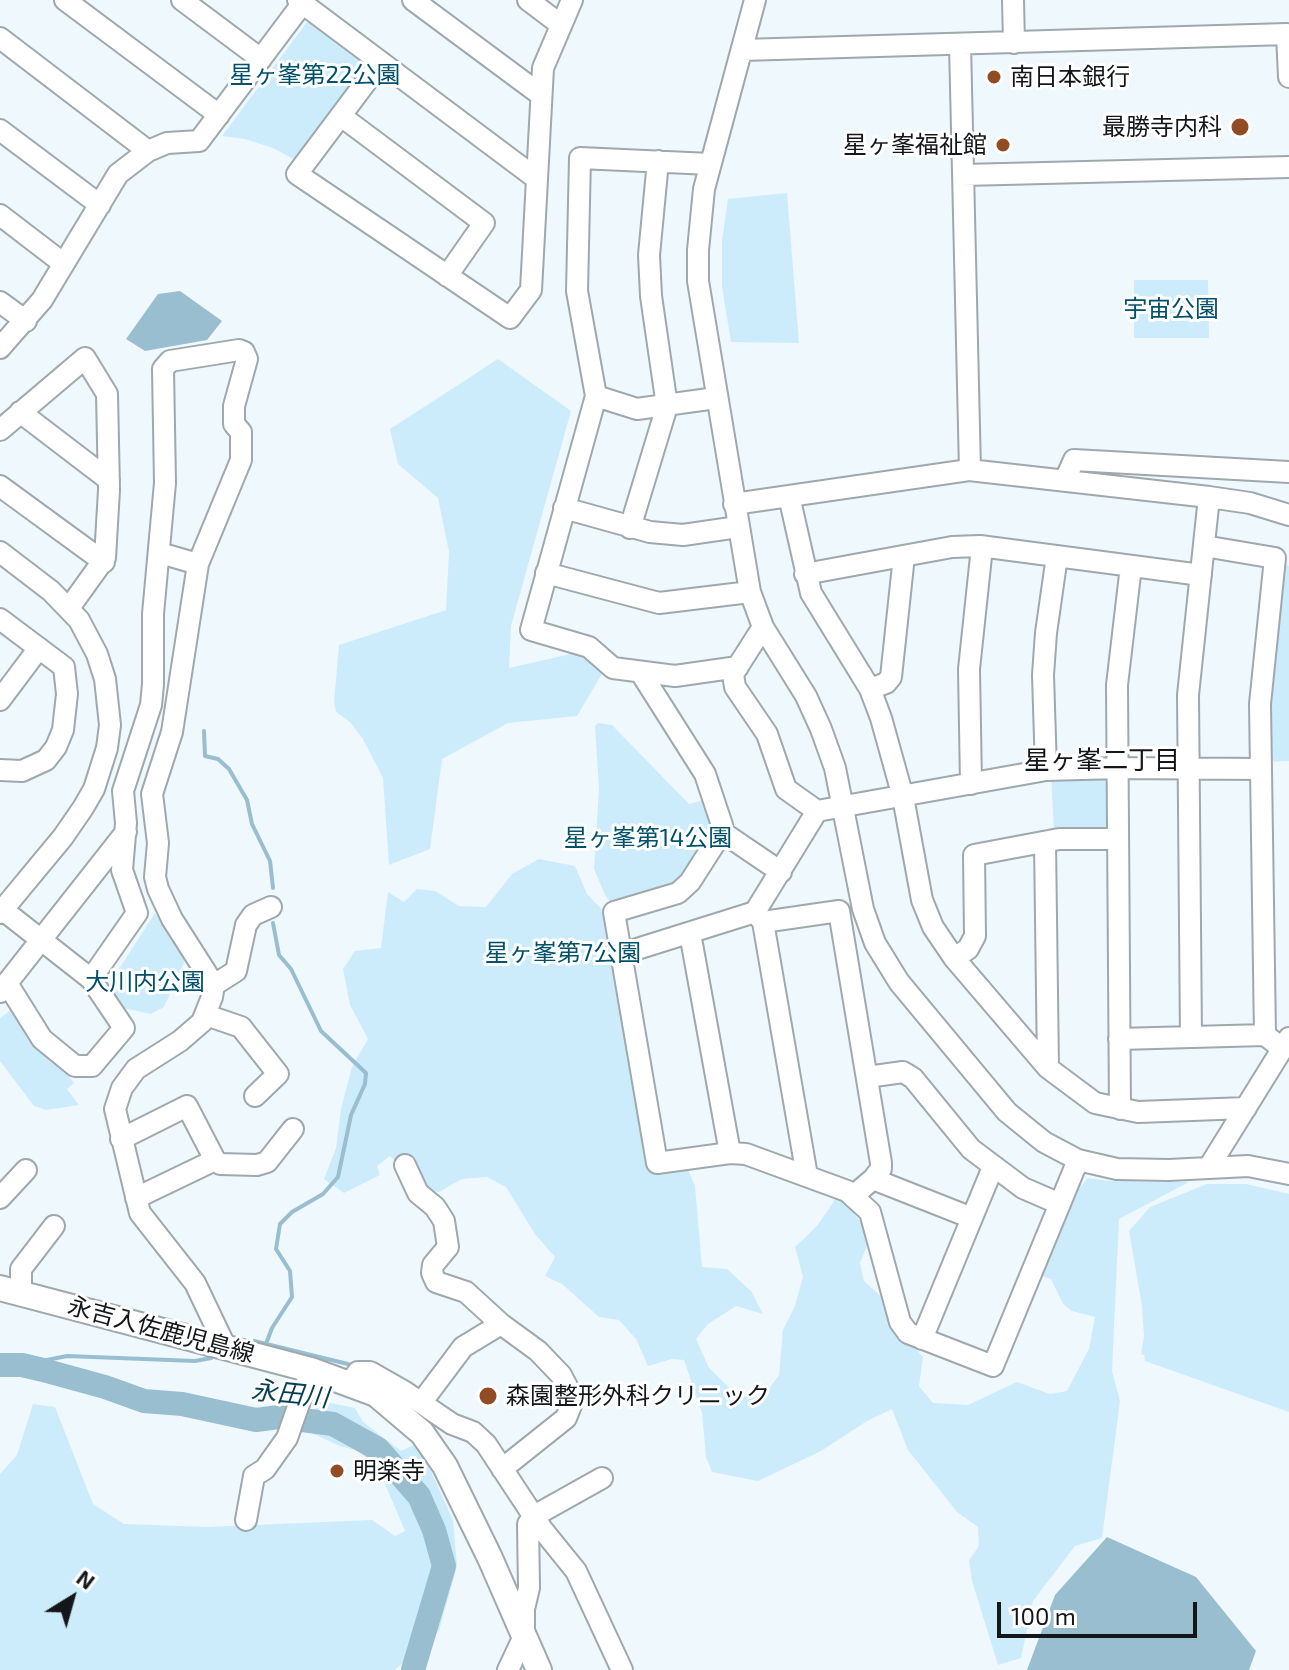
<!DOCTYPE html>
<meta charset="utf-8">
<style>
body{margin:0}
#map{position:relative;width:1289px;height:1670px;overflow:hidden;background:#eff8fd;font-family:"Exo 2",sans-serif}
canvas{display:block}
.north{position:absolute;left:32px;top:1558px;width:80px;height:80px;-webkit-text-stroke:6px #fff;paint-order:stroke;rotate:37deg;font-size:22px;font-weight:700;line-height:32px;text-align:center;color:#141719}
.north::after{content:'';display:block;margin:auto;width:28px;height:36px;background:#141719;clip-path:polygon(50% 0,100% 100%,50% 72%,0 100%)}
.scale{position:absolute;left:997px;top:1602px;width:200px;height:36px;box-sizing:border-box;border:4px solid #141719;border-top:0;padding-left:10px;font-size:24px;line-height:28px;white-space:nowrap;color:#141719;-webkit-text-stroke:6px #fff;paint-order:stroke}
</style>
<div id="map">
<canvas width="1289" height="1670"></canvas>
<div class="north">N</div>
<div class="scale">100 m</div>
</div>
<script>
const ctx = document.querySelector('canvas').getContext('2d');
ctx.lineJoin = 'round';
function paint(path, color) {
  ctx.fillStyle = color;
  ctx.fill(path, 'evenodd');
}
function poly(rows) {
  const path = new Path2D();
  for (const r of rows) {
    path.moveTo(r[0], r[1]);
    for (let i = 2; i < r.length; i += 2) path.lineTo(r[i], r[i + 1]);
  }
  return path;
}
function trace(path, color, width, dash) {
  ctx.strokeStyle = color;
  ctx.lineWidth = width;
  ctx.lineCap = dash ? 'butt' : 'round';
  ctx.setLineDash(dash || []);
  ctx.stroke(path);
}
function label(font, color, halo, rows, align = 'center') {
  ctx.font = font + ' "Exo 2","Noto Sans JP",sans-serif';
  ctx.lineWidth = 6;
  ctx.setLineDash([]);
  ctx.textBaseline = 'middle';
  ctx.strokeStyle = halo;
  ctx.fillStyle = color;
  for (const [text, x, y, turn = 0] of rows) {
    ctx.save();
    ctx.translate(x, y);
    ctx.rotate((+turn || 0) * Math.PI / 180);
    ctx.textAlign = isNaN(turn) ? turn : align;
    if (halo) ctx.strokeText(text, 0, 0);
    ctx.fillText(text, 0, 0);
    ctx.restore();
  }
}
const green = poly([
 [312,20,367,61,367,69,297,161,273,148,245,139,222,136,307,22],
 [787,193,799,343,731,342,722,287,722,240,728,199],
 [1134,280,1208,280,1209,338,1134,338],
 [498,359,571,411,511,626,509,668,575,653,606,667,577,716,508,723,442,759,430,849,389,865,383,778,363,739,350,722,336,712,334,702,339,645,446,610,449,552,438,498,398,464,390,429],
 [1281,563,1289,566,1289,761,1266,762,1267,681],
 [598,723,612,725,689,804,704,800,716,829,675,887,616,907,606,897,594,869,599,789,595,726],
 [1108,772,1111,828,1054,831,1051,774],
 [539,859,575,866,587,894,608,916,654,1170,688,1170,695,1186,702,1267,727,1269,751,1291,763,1314,736,1306,708,1324,696,1339,709,1368,738,1396,762,1398,779,1375,783,1330,795,1306,803,1277,795,1247,817,1226,838,1195,861,1222,869,1241,860,1263,864,1281,885,1300,890,1321,923,1357,919,1386,933,1403,968,1405,1017,1382,1050,1394,1067,1391,1089,1349,1095,1317,1072,1311,1063,1304,1051,1279,1036,1274,1069,1200,1088,1178,1111,1181,1189,1182,1119,1219,1112,1371,1120,1401,1102,1538,1075,1546,1033,1601,1021,1658,998,1665,972,1581,969,1560,979,1546,978,1527,957,1512,908,1450,892,1409,867,1421,821,1451,758,1481,712,1472,706,1457,702,1413,684,1360,672,1359,648,1366,636,1339,619,1320,599,1317,562,1284,545,1276,555,1257,535,1234,506,1187,487,1177,462,1179,439,1192,428,1191,390,1156,377,1166,380,1175,344,1193,324,1179,336,1148,341,1109,352,1067,368,1039,350,1005,343,969,355,951,381,948,388,892,404,902,417,889,435,891,459,906,486,907,512,874],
 [155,913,186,958,164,1007,151,1014,123,1008,108,986],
 [14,1008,74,1083,67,1089,79,1105,46,1110,34,1106,0,1061,0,1018],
 [1207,1184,1246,1184,1289,1194,1289,1412,1145,1361,1144,1355,1141,1354,1144,1336,1142,1306,1129,1231,1150,1207],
 [320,1401,355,1408,363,1422,401,1451,418,1443,453,1520,457,1566,439,1631,395,1670,0,1670,0,1474,17,1455,33,1404,55,1407,93,1504,124,1524,208,1527,372,1520,395,1536,405,1531,380,1472,359,1451,340,1446,309,1432,307,1420]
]);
const water = poly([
 [180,291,222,321,207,340,145,351,126,339,158,294],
 [1107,1537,1196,1577,1256,1651,1249,1670,1027,1670,1055,1595]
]);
const stream = poly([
 [204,731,205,756,218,759,229,769,247,800,252,824,270,861,273,888],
 [254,1341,356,1366],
 [266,1344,272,1328,292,1297,290,1271,276,1249,280,1224,292,1212,323,1194,338,1177,351,1115,365,1084,366,1073,321,1031,291,969,279,955,273,923],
 [22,1365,67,1356,195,1361,211,1358,216,1353]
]);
const river = poly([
 [0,1365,22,1365,43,1370,105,1387,144,1401,182,1404,256,1420,279,1417,333,1424,378,1449,419,1496,434,1530,444,1566,413,1670]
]);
const minor = poly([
 [65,0,219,115],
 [182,0,261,59],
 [298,0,537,179],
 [413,0,541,95],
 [528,0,561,25],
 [755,0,704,189,698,250,698,281,750,592,763,627,806,696,821,729,835,768,863,909,875,943,899,982,1007,1112,1044,1142,1078,1160,1117,1169,1169,1170,1248,1166,1289,1174],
 [1013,0,1014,43],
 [0,38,148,151],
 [960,44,970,470],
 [742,50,1287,34,1289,77],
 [381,62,297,174,510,318,531,290,543,68,572,0],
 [341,116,484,223,447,276],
 [0,130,100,205],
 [710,164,580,158,577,291,596,396,531,630,589,647,613,668,675,676,738,667],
 [963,175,1289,167],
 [0,215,64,264],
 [0,302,26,321],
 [0,348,42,300,118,174,148,151,167,143,199,141,305,0],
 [596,396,637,409,716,398],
 [20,412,109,480],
 [0,430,85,358,107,394,109,490,105,558,69,608],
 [1065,480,1074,460,1289,472],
 [0,486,104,562],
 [789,496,811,593,870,689,881,718,903,797,922,900,933,927,954,958,1048,1068,1095,1103,1138,1112,1246,1108],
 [734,504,969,470,1209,497,1250,503,1289,515],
 [564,508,650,532,683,535,738,527],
 [630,528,667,406,651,296,649,255,658,161],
 [1204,546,1275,558,1260,704,1265,1035],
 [0,552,51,591,79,620,97,654,105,679,110,725,107,748,94,789,83,808,63,837,0,913],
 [160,553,198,564],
 [546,573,659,603,750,592],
 [805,574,952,547,980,546,1201,575],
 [0,619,64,667,67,694,63,730,56,747,46,760,22,771,0,770],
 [763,627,733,674,735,687,767,734,786,789,817,811,1046,770,1118,768,1261,769],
 [641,673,705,774,722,825,722,832,690,882,678,893,614,912,657,1163,730,1153,746,1154,847,1191,870,1212,900,1322,908,1333,993,1366,1078,1160],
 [870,689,886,683,891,677,904,556],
 [0,700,39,648],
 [1046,770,1043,675,1046,633,1057,556],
 [971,784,969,669,982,547],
 [722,832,781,872],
 [1045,842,1048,1068],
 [3,910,91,979,124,1028,92,1066,75,1066,42,1039,7,983],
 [755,912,763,922,807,1176],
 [763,922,839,911,881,1163,881,1169,873,1179,853,1196],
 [690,933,730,1153],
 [621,954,755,912,817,811],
 [954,958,968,949,975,936,974,855,1059,839,1116,839],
 [91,979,137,913,122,870,126,823,123,791,151,705,153,684,153,614,165,483,163,369,170,361,239,350,244,352,247,359,234,406,234,424,241,432,241,460,198,564,172,732,152,794,158,843,155,877,158,889,172,919,214,985,212,997,202,1022,180,1041,136,1069,122,1088,115,1109,140,1213,195,1283,226,1348],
 [214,985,236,971,246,925,253,915,271,907],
 [0,992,126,832],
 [206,1015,241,1027,278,1074,255,1096],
 [1191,1037,1188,695,1209,497],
 [1119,1039,1265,1035,1283,1049],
 [867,1077,903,1072,913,1078,971,1149,1023,1188,1060,1204],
 [1120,1109,1117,685,1131,566],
 [121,1139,187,1106,215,1160,136,1198],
 [215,1160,220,1164,257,1165,267,1162,293,1129],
 [405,1165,418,1193,435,1207,444,1221,448,1247,433,1265,432,1273,436,1282,466,1292,501,1324,463,1347,421,1403],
 [1209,1167,1289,1038],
 [873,1179,972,1218],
 [0,1198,26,1170],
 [21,1293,21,1269,54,1226],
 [501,1324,538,1351,561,1375,571,1394,572,1403,566,1418,502,1469],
 [922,1339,993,1167],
 [350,1383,358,1372,370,1372,405,1392,452,1424,473,1432,486,1444,542,1529,576,1571,622,1670],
 [246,1520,254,1476,265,1469,287,1438,311,1370],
 [508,1670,524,1636,524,1609,529,1588,528,1524,534,1516,602,1478]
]);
const major = poly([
 [0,1288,311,1370,376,1394,422,1433,445,1466,490,1558,539,1670]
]);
const markers = [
 [994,77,8,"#924c24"],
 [1240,127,10,"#924c24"],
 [1003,145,8,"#924c24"],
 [488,1396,10,"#924c24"],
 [337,1471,8,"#924c24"]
];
const parkNames = [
 ["星ヶ峯第22公園",315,75],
 ["宇宙公園",1171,309],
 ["星ヶ峯第14公園",648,838],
 ["星ヶ峯第7公園",563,953],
 ["大川内公園",145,982]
];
const poiNames = [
 ["南日本銀行",1010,77],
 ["最勝寺内科",1222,127,"right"],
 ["星ヶ峯福祉館",987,145,"right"],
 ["森園整形外科クリニック",506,1396],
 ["明楽寺",353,1471]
];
const streetNames = [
 ["永吉入佐鹿児島線",161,1330,15]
];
const neighbourhoodNames = [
 ["星ヶ峯二丁目",1102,760]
];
const waterNames = [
 ["永田川",290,1394,6]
];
paint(green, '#cdecfb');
paint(water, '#98bed0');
trace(stream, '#98bed0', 4);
trace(river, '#98bed0', 24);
trace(minor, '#9fa8ac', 24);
trace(major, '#9fa8ac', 28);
trace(minor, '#fff', 20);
trace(major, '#fff', 24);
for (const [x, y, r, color] of markers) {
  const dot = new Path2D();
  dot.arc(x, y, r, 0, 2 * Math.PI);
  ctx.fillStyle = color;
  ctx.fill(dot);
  trace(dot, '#fff', 3);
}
label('24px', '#015069', '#fff', parkNames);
label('24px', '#141719', '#fff', poiNames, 'left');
label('24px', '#141719', '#fff', streetNames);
label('26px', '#141719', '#fff', neighbourhoodNames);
label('italic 26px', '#093f53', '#fff', waterNames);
</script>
